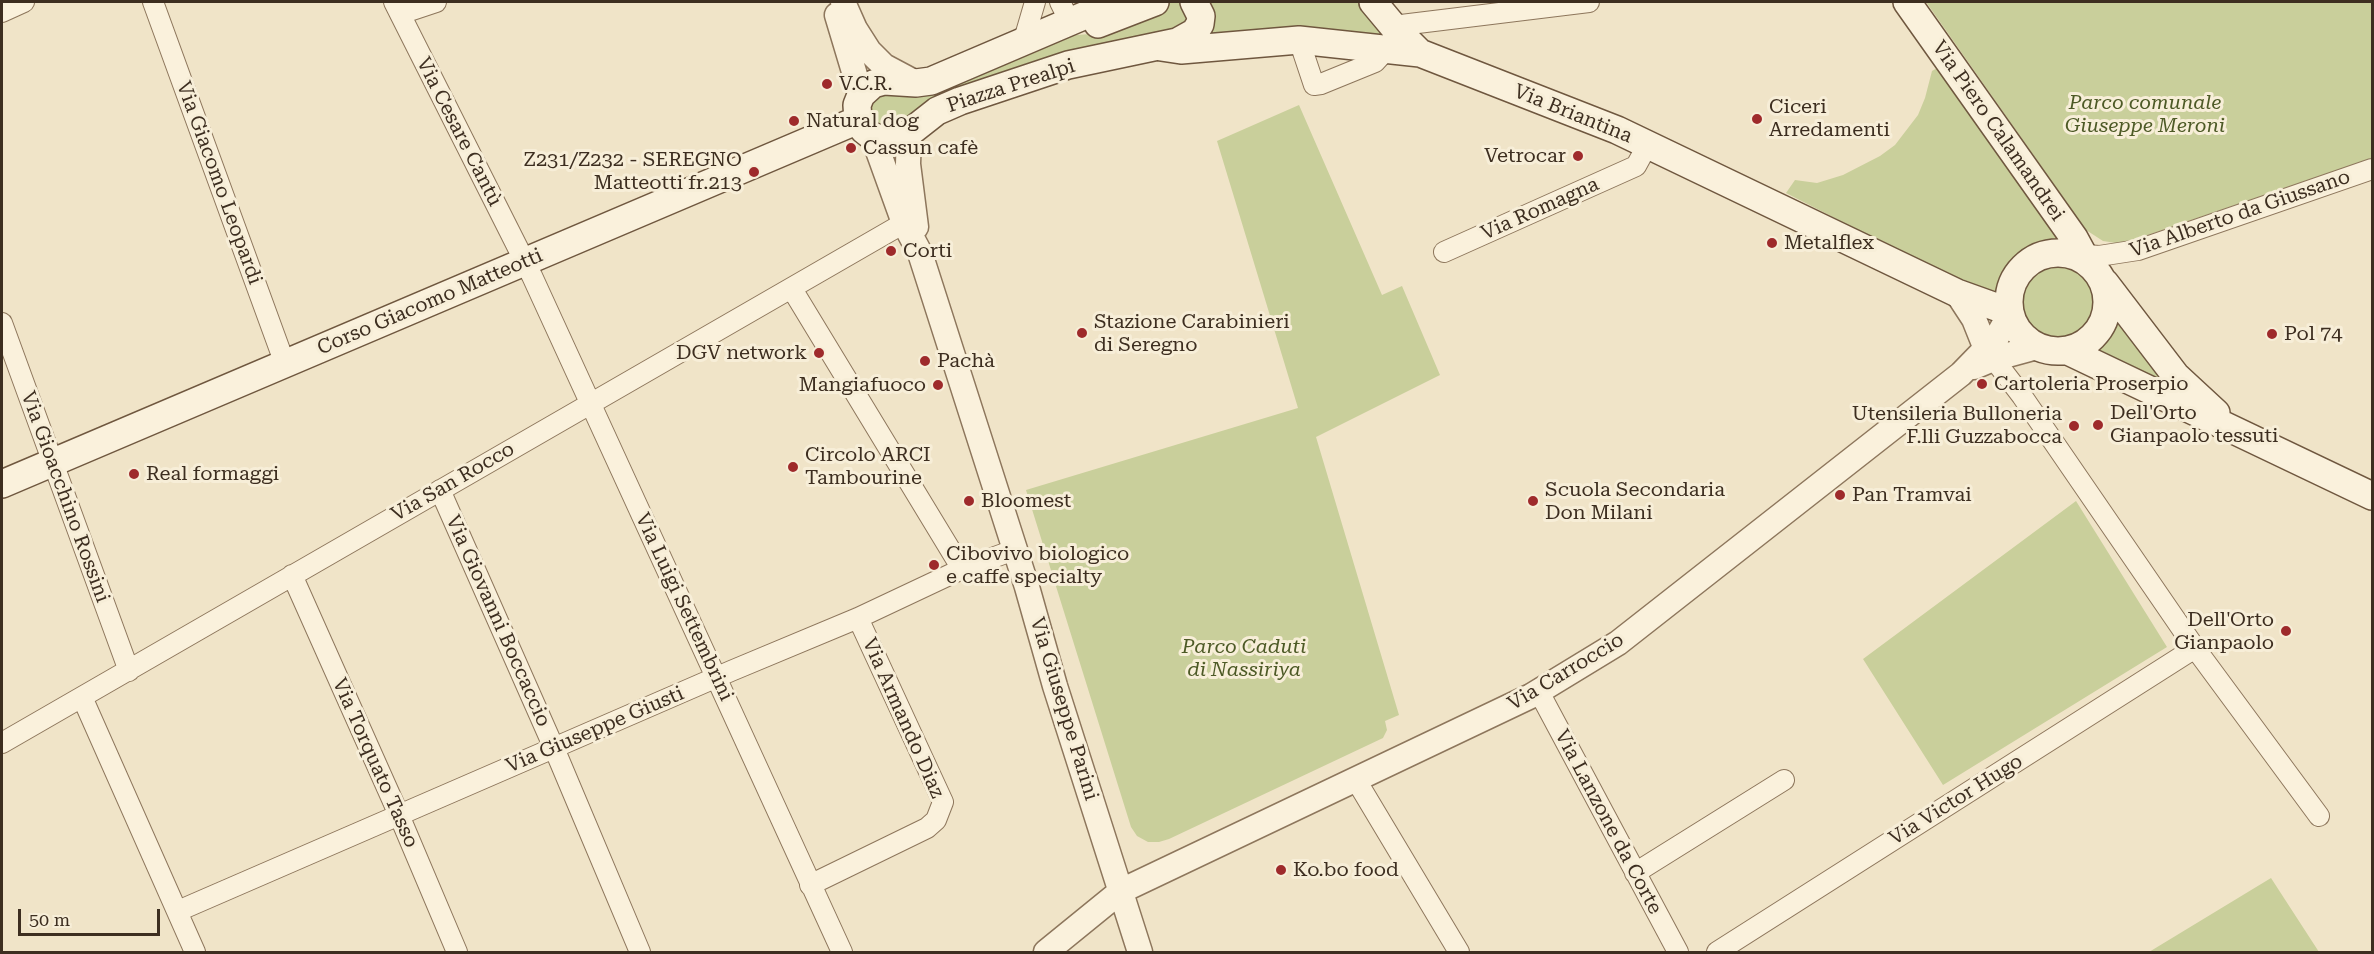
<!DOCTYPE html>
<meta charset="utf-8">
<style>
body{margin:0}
#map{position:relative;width:2374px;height:954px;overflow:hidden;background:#f0e4c8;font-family:"Roboto Serif",serif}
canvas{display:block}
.frame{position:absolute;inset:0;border:3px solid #3d2e20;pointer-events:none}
.scale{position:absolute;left:18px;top:909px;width:142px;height:27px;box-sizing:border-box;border:3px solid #3d2e20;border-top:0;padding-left:8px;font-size:18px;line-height:21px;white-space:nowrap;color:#3d2e20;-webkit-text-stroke:4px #f7eed8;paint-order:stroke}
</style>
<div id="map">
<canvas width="2374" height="954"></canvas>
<div class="frame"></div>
<div class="scale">50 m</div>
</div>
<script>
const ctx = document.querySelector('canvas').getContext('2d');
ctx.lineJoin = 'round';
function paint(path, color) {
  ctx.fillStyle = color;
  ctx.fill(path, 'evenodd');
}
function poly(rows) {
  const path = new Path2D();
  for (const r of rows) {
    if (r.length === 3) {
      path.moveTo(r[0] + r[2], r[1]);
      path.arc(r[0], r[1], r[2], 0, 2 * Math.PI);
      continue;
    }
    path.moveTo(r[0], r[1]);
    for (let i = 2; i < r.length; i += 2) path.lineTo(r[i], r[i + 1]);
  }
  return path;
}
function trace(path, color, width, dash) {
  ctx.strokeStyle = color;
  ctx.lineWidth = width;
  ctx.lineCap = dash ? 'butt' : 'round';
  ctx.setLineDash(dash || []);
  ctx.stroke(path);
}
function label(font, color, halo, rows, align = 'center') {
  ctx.font = font + ' "Roboto Serif",serif';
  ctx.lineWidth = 6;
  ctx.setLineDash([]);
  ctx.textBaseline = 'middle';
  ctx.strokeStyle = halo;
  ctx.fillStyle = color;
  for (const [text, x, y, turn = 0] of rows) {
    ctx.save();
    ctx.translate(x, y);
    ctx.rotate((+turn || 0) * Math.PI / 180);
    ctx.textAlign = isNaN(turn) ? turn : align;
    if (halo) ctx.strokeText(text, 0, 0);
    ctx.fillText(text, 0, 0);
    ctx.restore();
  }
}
const green = poly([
 [1171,2,1185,2,1194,22,906,128,869,125,866,98,1051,37,1090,34],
 [1204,2,1359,2,1387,36,1209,39],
 [1926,2,2372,2,2372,158,2122,244,2103,241,2086,230],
 [1939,67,2059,239,2027,247,2008,265,1997,301,1786,193,1795,180,1817,183,1843,175,1880,156,1895,145,1918,115,1925,98,1932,71],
 [1299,105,1382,295,1402,286,1440,375,1316,437,1399,715,1385,721,1387,730,1383,738,1169,839,1159,842,1148,842,1137,836,1131,827,1026,490,1298,408,1217,141],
 [2058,301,39],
 [2117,307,2204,407,2087,354,2096,347,2114,322],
 [2076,501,2167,647,1943,785,1863,659],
 [2271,878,2319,952,2149,952]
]);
const minor = poly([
 [153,2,285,364],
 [394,2,532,276,842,952],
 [1060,2,1070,22],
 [2,12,24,2],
 [400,14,436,2],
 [1393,26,1589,2],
 [1299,40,1314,85,1321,84,1375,62,1387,49],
 [1023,43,1035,2],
 [1444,252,1636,166,1648,144],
 [2074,254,2099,256,2138,250,2372,169],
 [792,289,962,569],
 [2,323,129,671],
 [1986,349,2022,396,2195,648,2319,816],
 [440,490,554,748,640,952],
 [292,575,399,815,457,952],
 [1539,692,1678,952],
 [82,697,195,952],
 [2,743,904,223],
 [1356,780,1459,952],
 [1635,873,1784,780],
 [810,885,927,828,936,820,943,802,858,618],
 [178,911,731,671,858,618,962,569,1014,550],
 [1717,952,2195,648]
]);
const tertiary = poly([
 [843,2,855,29,869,51,884,66,916,83],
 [837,15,861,95],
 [909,133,908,164,916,227],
 [873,137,904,223,920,253,1027,587,1055,686,1140,952],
 [1957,293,1974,319,1986,349],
 [1974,367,1993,359,2037,347],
 [1046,952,1121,891,1531,696,1618,643,1961,374,1997,337,2010,314]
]);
const secondary = poly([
 [1116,2,931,81,916,83,884,81,873,84,861,95,857,105,858,120,864,130,873,137,885,139,896,138,909,133,937,111,960,101,1068,65,1177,42,1195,32,1200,24,1201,16,1194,2],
 [1373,2,1393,26,1420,53],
 [1907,2,2074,238,2087,262],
 [1098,24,1155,2],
 [1161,47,1181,50,1299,40,1420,53,1617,130,1957,293,2010,312],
 [2058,302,49],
 [2105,283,2176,376,2216,413],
 [2068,351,2372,496],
 [2,484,858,120]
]);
const markers = [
 [827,84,6,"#9e2a2b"],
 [1757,119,6,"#9e2a2b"],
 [794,121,6,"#9e2a2b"],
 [851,148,6,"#9e2a2b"],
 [1578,156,6,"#9e2a2b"],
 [754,172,6,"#9e2a2b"],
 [1772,243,6,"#9e2a2b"],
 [891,251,6,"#9e2a2b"],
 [1082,333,6,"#9e2a2b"],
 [2272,334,6,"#9e2a2b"],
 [819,353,6,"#9e2a2b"],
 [925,361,6,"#9e2a2b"],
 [1982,384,6,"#9e2a2b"],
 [938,385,6,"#9e2a2b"],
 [2098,425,6,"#9e2a2b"],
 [2074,426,6,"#9e2a2b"],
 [793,467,6,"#9e2a2b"],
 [134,474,6,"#9e2a2b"],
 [1840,495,6,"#9e2a2b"],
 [969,501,6,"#9e2a2b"],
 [1533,501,6,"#9e2a2b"],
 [934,565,6,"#9e2a2b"],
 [2286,631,6,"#9e2a2b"],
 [1281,870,6,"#9e2a2b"]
];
const poiNames = [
 ["V.C.R.",839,84],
 ["Ciceri",1769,107],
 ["Arredamenti",1769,130],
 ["Natural dog",806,121],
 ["Cassun cafè",863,148],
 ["Vetrocar",1566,156,"right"],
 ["Z231/Z232 - SEREGNO",742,160,"right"],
 ["Matteotti fr.213",742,183,"right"],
 ["Metalflex",1784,243],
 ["Corti",903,251],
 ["Stazione Carabinieri",1094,322],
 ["di Seregno",1094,345],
 ["Pol 74",2284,334],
 ["DGV network",807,353,"right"],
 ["Pachà",937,361],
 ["Cartoleria Proserpio",1994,384],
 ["Mangiafuoco",926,385,"right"],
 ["Dell'Orto",2110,413],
 ["Gianpaolo tessuti",2110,436],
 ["Utensileria Bulloneria",2062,414,"right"],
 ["F.lli Guzzabocca",2062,437,"right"],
 ["Circolo ARCI",805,455],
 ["Tambourine",805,478],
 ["Real formaggi",146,474],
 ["Scuola Secondaria",1545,490],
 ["Don Milani",1545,513],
 ["Pan Tramvai",1852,495],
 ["Bloomest",981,501],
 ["Cibovivo biologico",946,554],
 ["e caffe specialty",946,577],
 ["Dell'Orto",2274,620,"right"],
 ["Gianpaolo",2274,643,"right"],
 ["Ko.bo food",1293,870]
];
const streetNames = [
 ["Piazza Prealpi",1011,86,-18],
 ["Via Briantina",1573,114,22],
 ["Via Piero Calamandrei",1998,131,55],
 ["Via Cesare Cantù",459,132,63],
 ["Via Giacomo Leopardi",219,183,70],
 ["Via Romagna",1540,209,-24],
 ["Via Alberto da Giussano",2240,214,-19],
 ["Corso Giacomo Matteotti",430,302,-23],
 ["Via San Rocco",453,482,-30],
 ["Via Gioacchino Rossini",65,497,70],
 ["Via Luigi Settembrini",684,607,65],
 ["Via Giovanni Boccaccio",498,621,66],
 ["Via Carroccio",1566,672,-31],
 ["Via Giuseppe Parini",1064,709,73],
 ["Via Armando Diaz",903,718,66],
 ["Via Giuseppe Giusti",595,730,-23],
 ["Via Torquato Tasso",375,763,66],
 ["Via Victor Hugo",1956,800,-32],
 ["Via Lanzone da Corte",1608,822,62]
];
const parkNames = [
 ["Parco comunale",2145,103],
 ["Giuseppe Meroni",2145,126],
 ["Parco Caduti",1244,647],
 ["di Nassiriya",1244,670]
];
paint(green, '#c9cf9b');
trace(minor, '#8d765c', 22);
trace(tertiary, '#8d765c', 27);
trace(secondary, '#6f573f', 30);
trace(minor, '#faf1dc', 20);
trace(tertiary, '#faf1dc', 24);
trace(secondary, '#faf1dc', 27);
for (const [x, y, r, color] of markers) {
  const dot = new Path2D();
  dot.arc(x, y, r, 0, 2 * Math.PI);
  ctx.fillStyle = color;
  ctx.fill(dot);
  trace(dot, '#f7eed8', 2);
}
label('20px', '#3d2e20', '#f7eed8', poiNames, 'left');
label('20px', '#3d2e20', '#f7eed8', streetNames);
label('italic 20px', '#4d5a26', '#f7eed8', parkNames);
</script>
